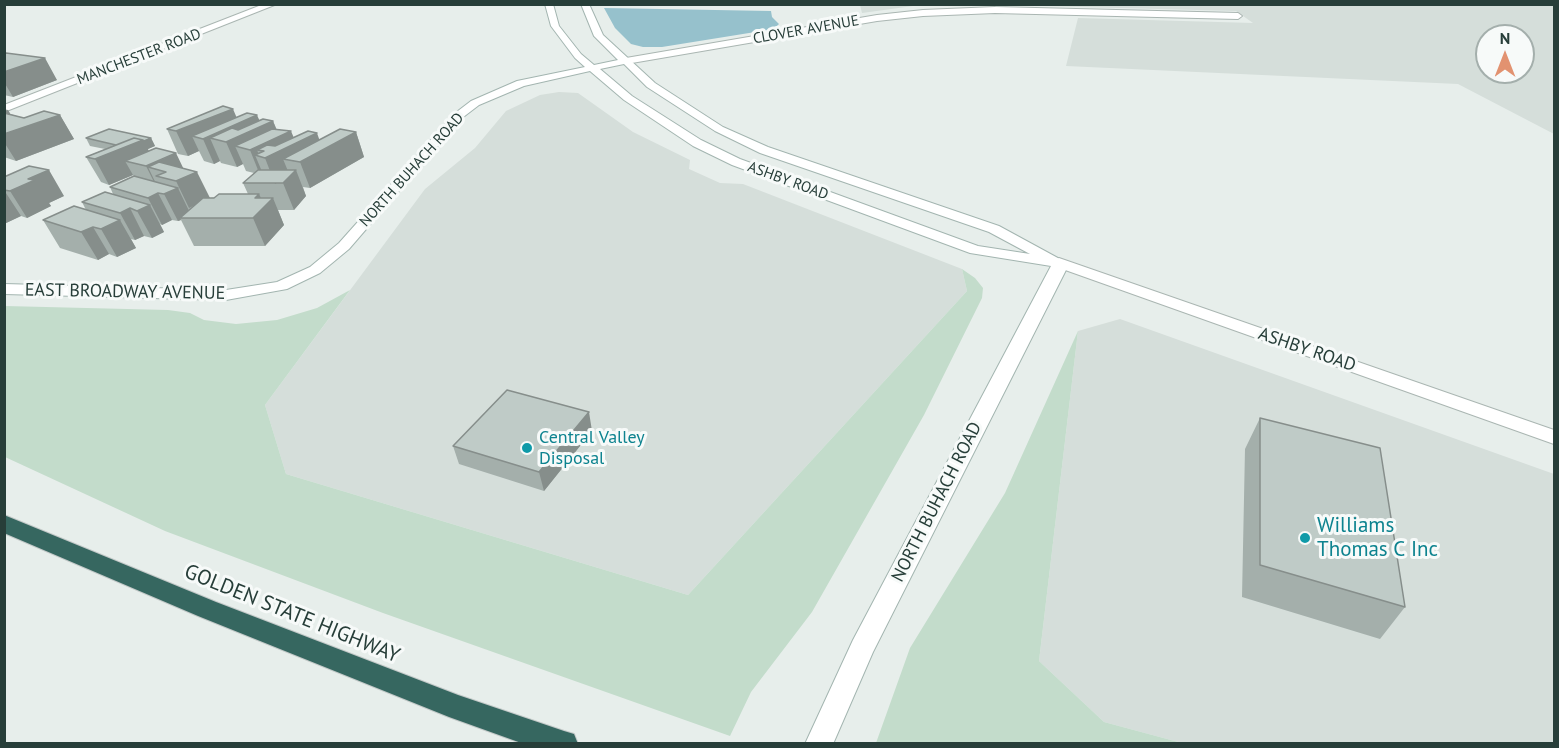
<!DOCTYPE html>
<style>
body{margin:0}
#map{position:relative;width:1559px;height:748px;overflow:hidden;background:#e7eeeb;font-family:"PT Sans",sans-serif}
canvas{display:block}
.frame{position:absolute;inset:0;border:6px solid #273e39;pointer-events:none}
.north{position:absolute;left:1475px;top:24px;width:60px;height:60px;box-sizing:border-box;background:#f7faf9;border:2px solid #a4afac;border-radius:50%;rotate:0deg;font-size:16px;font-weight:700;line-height:24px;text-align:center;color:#273e39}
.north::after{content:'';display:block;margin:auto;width:21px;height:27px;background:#e29270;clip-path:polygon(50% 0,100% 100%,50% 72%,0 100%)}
</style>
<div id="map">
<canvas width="1559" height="748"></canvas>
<div class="frame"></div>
<div class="north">N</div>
</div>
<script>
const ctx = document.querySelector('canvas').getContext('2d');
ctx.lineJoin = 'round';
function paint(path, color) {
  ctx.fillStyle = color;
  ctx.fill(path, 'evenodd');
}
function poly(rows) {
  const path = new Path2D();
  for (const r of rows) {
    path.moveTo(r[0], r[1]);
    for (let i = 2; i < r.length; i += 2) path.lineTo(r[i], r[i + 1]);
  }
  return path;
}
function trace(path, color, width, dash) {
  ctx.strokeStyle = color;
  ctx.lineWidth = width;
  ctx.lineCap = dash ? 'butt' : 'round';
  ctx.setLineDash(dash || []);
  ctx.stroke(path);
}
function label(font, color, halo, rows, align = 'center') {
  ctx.font = font + ' "PT Sans",sans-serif';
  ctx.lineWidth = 6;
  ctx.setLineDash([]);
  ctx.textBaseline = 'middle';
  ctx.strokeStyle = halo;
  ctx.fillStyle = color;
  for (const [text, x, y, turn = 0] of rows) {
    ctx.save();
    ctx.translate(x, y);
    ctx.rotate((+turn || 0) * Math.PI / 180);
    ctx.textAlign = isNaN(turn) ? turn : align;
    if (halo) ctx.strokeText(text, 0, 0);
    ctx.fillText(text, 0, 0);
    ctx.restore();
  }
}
const built = poly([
 [860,5,1554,5,1554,134,1458,84,1066,66,1078,18,1253,23,1236,11,1003,5,913,6,862,13],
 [1487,36,1523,36,1523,72,1487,72],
 [559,92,578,93,633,132,690,160,689,169,720,183,743,184,962,269,967,291,688,595,286,474,265,405,425,189,475,148,506,111,540,95],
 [1120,319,1554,474,1554,743,1182,743,1104,722,1039,661,1078,331]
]);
const green = poly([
 [962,269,975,278,983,288,982,298,924,415,812,612,751,692,730,736,383,613,165,531,5,457,5,306,168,310,190,313,204,320,236,324,277,320,317,308,350,290,265,405,286,474,688,595,967,291],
 [1078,331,1039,661,1104,722,1182,743,876,743,910,648,1005,493]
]);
const water = poly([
 [604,8,771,11,772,17,779,24,774,29,662,47,643,47,631,44,615,28]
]);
const street = poly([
 [264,4,277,4,4,112,4,105,264,4],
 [995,7,1238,13,1242,16,1238,19,995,13,923,16,877,21,626,64,621,61,626,58,877,15,923,10,995,7],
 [1059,258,1554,430,1554,444,1054,266,1051,263,1059,258]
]);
const secondary = poly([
 [545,4,553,4,559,26,581,54,594,65,618,60,594,36,581,4,589,4,603,35,655,83,723,127,768,147,999,226,1067,263,1066,270,873,652,833,744,805,744,853,640,1051,266,970,253,732,165,693,146,624,100,590,71,524,86,479,105,462,118,349,249,320,273,287,289,226,300,4,294,4,284,226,290,277,282,310,267,339,243,454,114,471,101,517,81,585,67,575,58,551,26,545,4],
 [624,64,647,87,715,131,760,153,989,232,1030,254,978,246,740,159,701,140,632,96,600,69,624,64]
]);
const highway = poly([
 [4,515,216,602,458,695,564,731,574,734,578,744,524,744,449,717,198,616,4,533,4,515]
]);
const wall = poly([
 [4,54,57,80,13,97,4,95],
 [4,109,8,110,10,114,24,118,60,115,74,139,16,161,4,157],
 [236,118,273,121,277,130,293,138,320,140,356,132,364,157,310,188,303,187,306,196,294,210,278,210,284,225,265,246,194,246,181,220,178,221,172,220,162,225,160,224,164,232,152,238,144,236,135,240,131,239,136,248,117,257,109,254,98,260,60,248,43,220,86,210,82,202,113,194,110,187,134,176,133,175,109,185,101,182,86,157,105,149,90,146,86,138,151,138,155,146,148,149,148,151,183,168,210,198,248,194,243,183,254,173,246,171,243,164,237,167,221,163,220,161,214,164,204,161,199,151,188,156,178,154,167,129],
 [4,177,64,196,49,203,51,206,27,218,21,216,4,224],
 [1260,418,1405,607,1380,639,1242,597,1245,449],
 [592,431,544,491,459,464,453,446]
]);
const shadedWall = poly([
 [45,58,57,80,13,97,4,82,4,72],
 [233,109,239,123,257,115,262,126,273,121,279,136,291,131,296,143,317,133,323,150,356,132,364,157,310,188,300,162,283,159,290,176,275,184,265,158,264,151,257,150,260,157,255,155,263,174,260,175,250,150,235,146,243,164,237,167,226,142,210,138,220,161,214,164,203,139,192,136,199,151,188,156,176,131],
 [8,110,19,129,60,115,74,139,16,161,4,142,4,111],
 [151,138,155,146,148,149,154,163,176,153,187,176,197,172,210,198,189,208,176,181,166,172,148,167,160,192,159,192,146,166,125,161,133,175,109,185,95,159,143,140],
 [49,170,64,196,49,203,51,206,27,218,10,191,28,179],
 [296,170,306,196,294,210,283,183],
 [178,188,191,215,180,218,181,220,178,221,164,194],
 [4,190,21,216,4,224],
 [158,193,172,220,162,225,148,198],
 [259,194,265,206,273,198,284,225,265,246,253,218,255,198],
 [150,205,164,232,152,238,137,211],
 [130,208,144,236,135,240,120,213],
 [120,220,136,248,117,257,101,229],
 [93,227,109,254,98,260,81,232],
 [589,412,592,431,544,491,539,472]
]);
const building = poly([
 [6,53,45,58,4,72,4,54,6,53],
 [223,106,233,109,176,131,167,129,223,106],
 [44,111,60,115,4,134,4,113,24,118,44,111],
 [247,113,257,115,203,139,192,136,247,113],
 [263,119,273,121,226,142,210,138,232,128,238,130,263,119],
 [109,129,151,138,144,141,143,140,134,138,116,145,86,138,109,129],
 [272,129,291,131,250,150,235,146,272,129],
 [340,129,356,132,300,162,283,159,340,129],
 [308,131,317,133,265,158,255,155,264,151,257,150,267,145,275,146,308,131],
 [134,138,143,140,95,159,86,157,134,138],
 [156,148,176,153,146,166,125,161,156,148],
 [159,162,197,172,176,181,156,176,166,172,148,167,159,162],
 [29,166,49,170,28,179,35,180,10,191,4,190,4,177,29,166],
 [258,170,296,170,283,183,243,183,258,170],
 [134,176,178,188,164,194,158,193,148,198,110,187,134,176],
 [105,192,150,205,137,211,130,208,120,213,82,202,105,192],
 [219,194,259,194,255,198,273,198,253,218,180,218,203,198,214,198,219,194],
 [74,206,120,220,101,229,93,227,81,232,43,220,74,206],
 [507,390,589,412,539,472,453,446,507,390],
 [1260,418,1380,448,1405,607,1260,565,1260,418]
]);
const markers = [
 [527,448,6,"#0f9aa8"],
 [1305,538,6,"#0f9aa8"]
];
const farStreetnames = [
 ["CLOVER AVENUE",806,30,-10],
 ["MANCHESTER ROAD",139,57,-21],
 ["NORTH BUHACH ROAD",412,170,-48],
 ["ASHBY ROAD",788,181,20]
];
const streetNames = [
 ["EAST BROADWAY AVENUE",125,292,1],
 ["ASHBY ROAD",1307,350,19],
 ["NORTH BUHACH ROAD",937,502,-63]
];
const cultureNames = [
 ["Central Valley",539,438],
 ["Disposal",539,459]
];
const nearCulturenames = [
 ["Williams",1317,526],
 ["Thomas C Inc",1317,550]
];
const nearStreetnames = [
 ["GOLDEN STATE HIGHWAY",292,614,22]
];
paint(built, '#d5deda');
paint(green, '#c3dccb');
paint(water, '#96c1cc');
trace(street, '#aab6b2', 2);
trace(secondary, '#a3b5b0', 2);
trace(highway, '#c3c9c8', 2);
paint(street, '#fff');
paint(secondary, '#fff');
paint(highway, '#366760');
paint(wall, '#a4afab');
paint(shadedWall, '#868e8b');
paint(building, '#bfcbc7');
trace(building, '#868e8b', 1.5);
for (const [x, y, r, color] of markers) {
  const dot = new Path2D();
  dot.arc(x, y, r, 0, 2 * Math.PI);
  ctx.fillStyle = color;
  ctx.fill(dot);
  trace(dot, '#f7faf9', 2);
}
label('15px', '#273e39', '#f7faf9', farStreetnames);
label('18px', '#273e39', '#f7faf9', streetNames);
label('18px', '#0d838f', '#f7faf9', cultureNames, 'left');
label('21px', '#0d838f', '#f7faf9', nearCulturenames, 'left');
label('21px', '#273e39', '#f7faf9', nearStreetnames);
</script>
